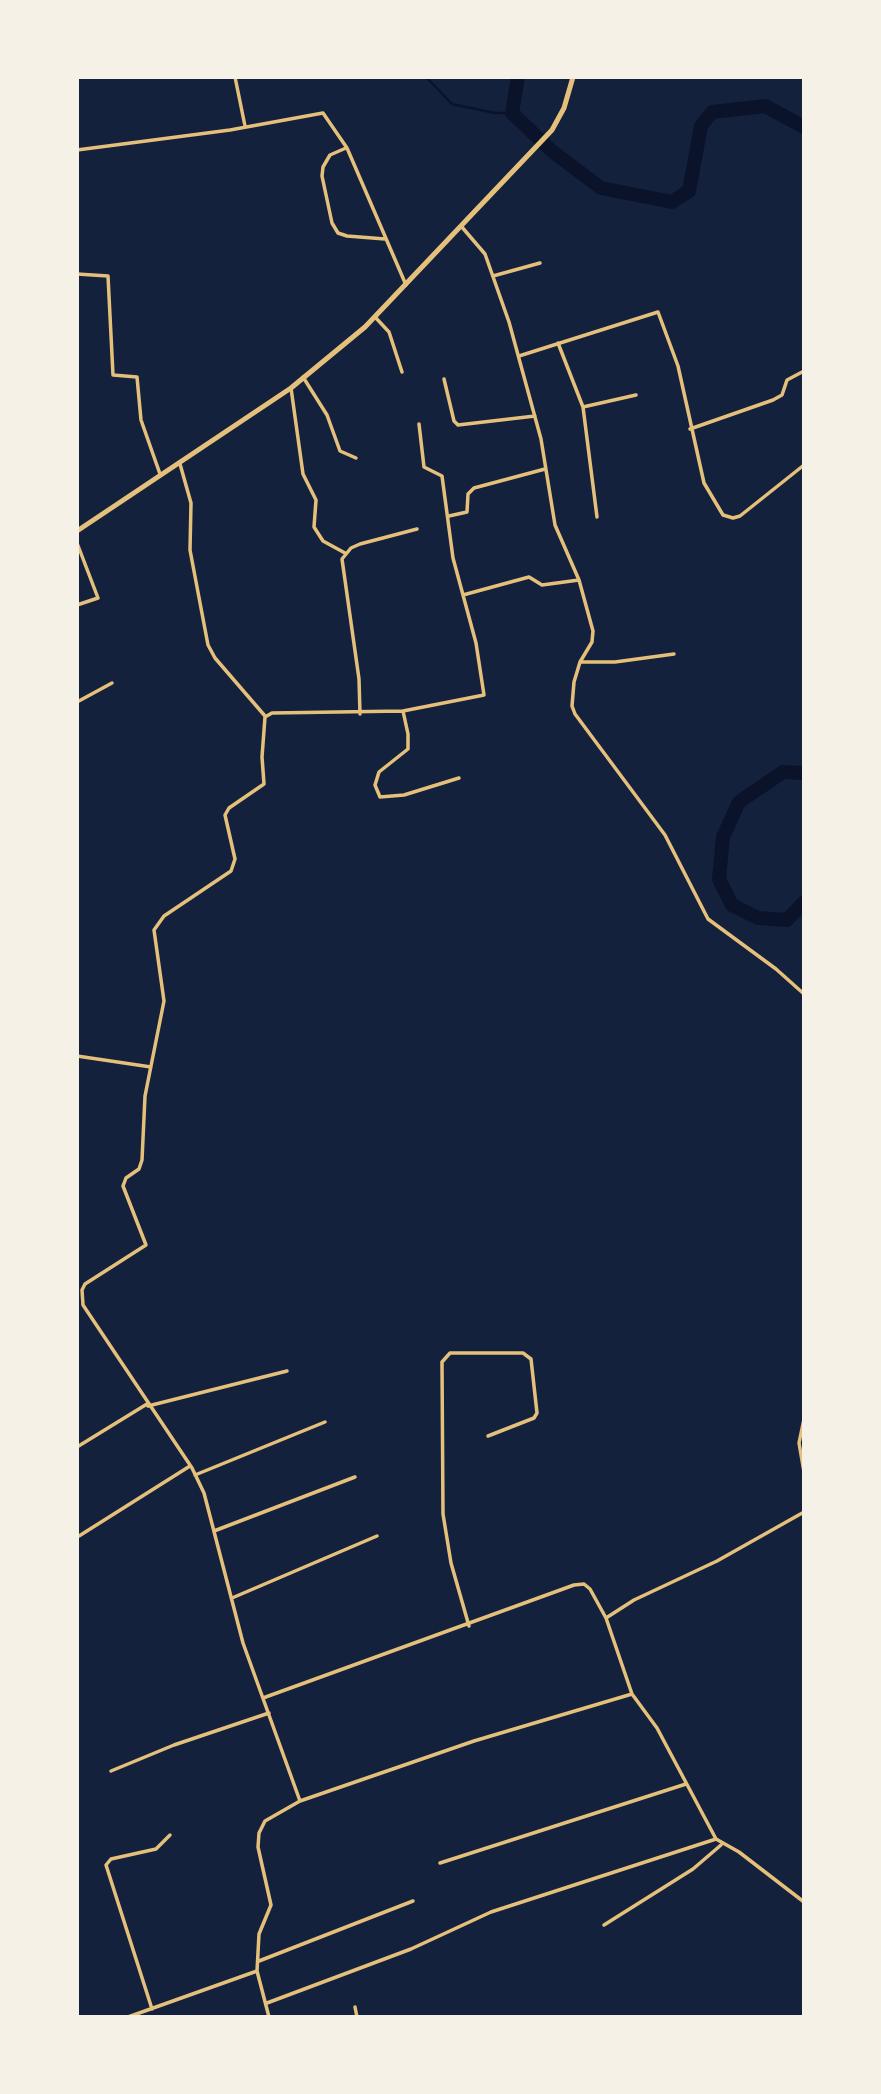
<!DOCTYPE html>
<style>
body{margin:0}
#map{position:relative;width:881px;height:2094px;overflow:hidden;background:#14213d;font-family:"Golos Text",sans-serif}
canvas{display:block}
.frame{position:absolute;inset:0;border:79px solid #f6f1e7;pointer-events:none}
</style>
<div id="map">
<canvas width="881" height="2094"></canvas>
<div class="frame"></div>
</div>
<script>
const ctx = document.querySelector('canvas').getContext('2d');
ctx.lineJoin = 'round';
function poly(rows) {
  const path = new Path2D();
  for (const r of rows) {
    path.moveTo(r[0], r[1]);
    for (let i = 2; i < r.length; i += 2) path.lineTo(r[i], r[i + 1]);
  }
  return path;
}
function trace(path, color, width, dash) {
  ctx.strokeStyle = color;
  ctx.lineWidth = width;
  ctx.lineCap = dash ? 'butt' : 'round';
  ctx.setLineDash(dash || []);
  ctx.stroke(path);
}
const stream = poly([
 [426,77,452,104,495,113,512,113]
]);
const river = poly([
 [518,77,512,113,553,152,601,188,672,202,689,191,701,126,712,112,765,106,804,127],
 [804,773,783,772,739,802,723,837,719,879,732,905,758,918,787,920,804,902]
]);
const minor = poly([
 [235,77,245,126],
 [346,148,330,155,323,167,322,176,332,223,338,233,347,236,385,239],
 [77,150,230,130,323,113,347,148,406,285],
 [461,226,485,254,509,322,541,439,555,525,579,580,593,631,592,642,580,662,574,682,572,706,575,714,665,835,708,919,776,969,804,994],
 [77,274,108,276,113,375,137,377,141,420,160,474],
 [493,276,540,263],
 [375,317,389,332,402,372],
 [558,343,583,407,597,517],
 [519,356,658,312,678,366,704,483,723,515,733,518,740,516,804,465],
 [303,377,327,415,340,451,356,458],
 [444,379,454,421,458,425,535,416],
 [291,388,303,474,316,500,314,527,323,541,345,553],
 [583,407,636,395],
 [690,429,773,400,782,395,787,380,804,371],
 [180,464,191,503,190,550,208,645,215,658,265,716],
 [449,516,467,512,468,494,474,488,545,469],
 [77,543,98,598,77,605],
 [463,595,529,577,542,585,579,580],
 [580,662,615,662,674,654],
 [77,702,112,683],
 [403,711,408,734,408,749,379,772,375,785,380,797,404,795,459,778],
 [360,714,359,679,342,559,351,548,360,544,417,529],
 [77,1056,151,1067],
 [148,1406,287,1371],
 [804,1419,799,1443,804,1472],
 [77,1447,147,1404],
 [195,1475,325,1422],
 [214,1531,355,1477],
 [79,1536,190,1466],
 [232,1598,377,1536],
 [469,1626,451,1563,443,1514,442,1362,450,1353,523,1353,531,1359,537,1413,534,1418,488,1436],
 [632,1694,657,1728,716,1839,739,1852,804,1902],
 [263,1698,574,1585,584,1584,590,1589,606,1618],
 [111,1771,174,1745,269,1713],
 [300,1801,474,1741,632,1694,606,1618,634,1600,717,1561,804,1512],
 [440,1863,686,1784],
 [604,1925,693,1869,721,1845],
 [259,1961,413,1901],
 [267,2003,411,1949,491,1912,716,1839],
 [355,2007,357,2017],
 [152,2009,106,1865,111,1859,156,1849,170,1835],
 [128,2017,257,1971],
 [269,2017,257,1971,259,1934,271,1905,258,1847,259,1833,265,1821,300,1801,243,1643,204,1493,192,1468,83,1305,82,1290,85,1284,146,1245,123,1186,126,1178,139,1169,142,1160,145,1096,164,1001,154,930,164,916,231,871,235,859,225,815,229,808,264,784,262,757,265,717,272,713,403,711,484,695,476,643,453,558,442,476,424,467,419,424]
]);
const secondary = poly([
 [77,531,291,388,365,327,552,130,564,108,573,77]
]);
trace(stream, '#0b132b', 2.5);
trace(river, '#0b132b', 14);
trace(minor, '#e5c07b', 3.5);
trace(secondary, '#e5c07b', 5);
</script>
